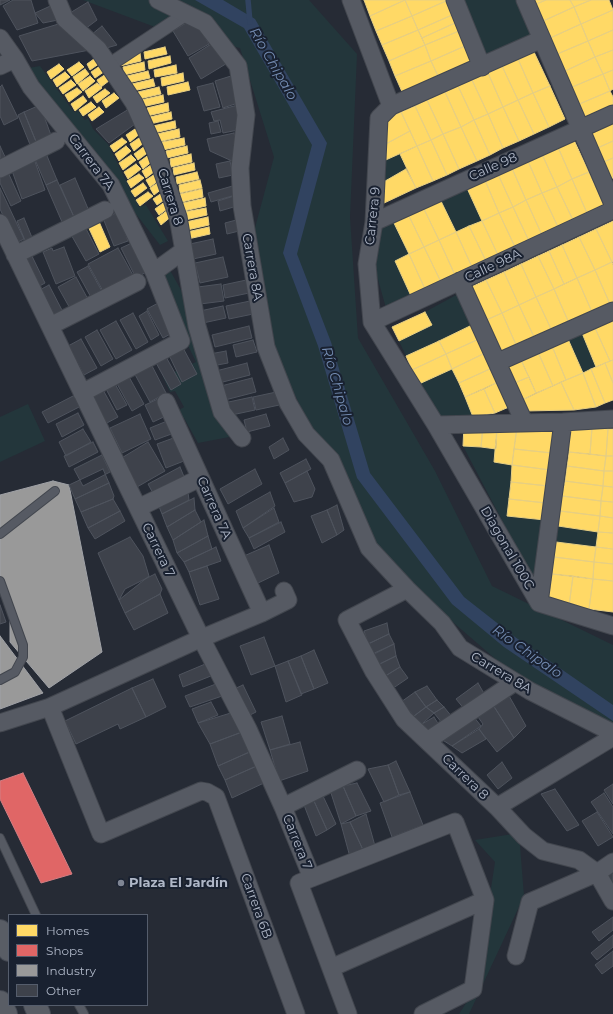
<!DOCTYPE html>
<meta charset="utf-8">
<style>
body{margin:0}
#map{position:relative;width:613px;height:1014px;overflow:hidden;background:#262b35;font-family:Montserrat,sans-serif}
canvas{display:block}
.legend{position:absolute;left:8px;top:914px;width:140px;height:92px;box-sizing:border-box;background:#192130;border:1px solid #555d6c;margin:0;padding:5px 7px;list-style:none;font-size:12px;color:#afb7c7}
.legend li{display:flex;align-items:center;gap:8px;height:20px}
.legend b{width:20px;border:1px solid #555d6c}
</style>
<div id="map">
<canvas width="613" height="1014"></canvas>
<ul class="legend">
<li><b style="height:11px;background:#ffd966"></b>Homes</li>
<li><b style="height:11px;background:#e06666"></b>Shops</li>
<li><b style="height:11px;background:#999"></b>Industry</li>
<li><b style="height:11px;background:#3e424b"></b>Other</li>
</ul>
</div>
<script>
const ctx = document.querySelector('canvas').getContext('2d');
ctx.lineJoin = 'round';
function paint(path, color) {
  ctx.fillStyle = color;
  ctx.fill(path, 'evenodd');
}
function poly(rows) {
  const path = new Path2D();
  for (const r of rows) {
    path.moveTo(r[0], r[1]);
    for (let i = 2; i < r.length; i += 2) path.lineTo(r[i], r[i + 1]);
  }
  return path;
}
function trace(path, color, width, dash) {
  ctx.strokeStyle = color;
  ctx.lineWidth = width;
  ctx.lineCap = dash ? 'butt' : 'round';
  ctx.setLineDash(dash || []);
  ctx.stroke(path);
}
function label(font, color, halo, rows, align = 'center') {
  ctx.font = font + ' Montserrat,sans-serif';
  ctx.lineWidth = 4;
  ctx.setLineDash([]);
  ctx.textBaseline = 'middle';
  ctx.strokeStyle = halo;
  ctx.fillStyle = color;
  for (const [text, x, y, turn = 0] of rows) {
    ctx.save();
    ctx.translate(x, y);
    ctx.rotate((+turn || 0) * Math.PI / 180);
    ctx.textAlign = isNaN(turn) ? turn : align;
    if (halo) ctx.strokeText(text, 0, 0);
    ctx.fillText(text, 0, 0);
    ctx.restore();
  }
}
const green = poly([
 [83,0,309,0,357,54,350,217,358,338,435,471,492,586,613,645,613,731,514,675,403,579,350,513,273,348,252,239,274,157,240,48,163,30],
 [458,0,518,0,535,41,483,61],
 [40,66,74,112,78,111,85,120,88,118,93,129,108,144,139,207,146,205,168,241,160,245,23,69],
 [400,154,406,169,380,184,379,163],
 [466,186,482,221,456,232,439,197],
 [392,219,409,254,395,261,411,296,386,308,373,262,376,226],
 [162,256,181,290,204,352,213,388,245,434,198,443,184,418,177,419,174,413,184,407,175,391,170,392,163,377,196,362,179,327,183,322,154,262],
 [458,294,472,325,406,356,399,341,431,325,425,312],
 [582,333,596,367,583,373,568,339],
 [452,369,473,417,440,421,419,384],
 [28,404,45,441,0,462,0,417],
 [463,446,496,449,494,462,512,465,507,516,545,520,537,587],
 [558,526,598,532,596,547,556,542],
 [519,833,524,896,469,1014,459,1014,476,988,495,862,475,840]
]);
const water = poly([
 [195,0,223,0,255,19,327,143,297,254,331,342,370,473,464,597,515,637,613,705,613,721,504,647,452,604,357,478,318,346,283,253,312,145,244,28]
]);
const homes = poly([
 [364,0,405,0,370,16,364,0],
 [405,0,445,0,446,1,412,16,405,0],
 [405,0,412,16,376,31,370,16,405,0],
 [531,0,546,0,534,5,531,0],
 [546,0,570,0,574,7,541,22,534,5,546,0],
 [570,0,591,0,574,7,570,0],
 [591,0,609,0,613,10,581,24,574,7,591,0],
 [446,1,452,15,418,30,412,16,446,1],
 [574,7,581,24,548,39,541,22,574,7],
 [613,10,613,30,588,41,581,24,613,10],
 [452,15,455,23,422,38,418,30,452,15],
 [412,16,418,30,382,45,376,31,412,16],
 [455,23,459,31,425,45,422,38,455,23],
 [581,24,588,41,555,55,548,39,581,24],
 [418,30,425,45,389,61,382,45,418,30],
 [613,30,613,50,595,57,588,41,613,30],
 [459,31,465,46,431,61,425,45,459,31],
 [588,41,595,57,563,72,555,55,588,41],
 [425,45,431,61,395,76,389,61,425,45],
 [465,46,473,63,439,78,431,61,465,46],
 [165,47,167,54,145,59,144,52,165,47],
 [613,50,613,70,603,74,595,57,613,50],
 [534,52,550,86,533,93,518,59,534,52],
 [140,53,141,61,120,66,118,58,140,53],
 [98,56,103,61,90,70,87,64,98,56],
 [170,56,171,63,149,69,148,61,170,56],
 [595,57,603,74,570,88,563,72,595,57],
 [518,59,533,93,518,100,502,66,518,59],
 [431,61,439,78,403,94,395,76,431,61],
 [79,62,84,67,72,76,67,70,79,62],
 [144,62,145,70,124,75,123,67,144,62],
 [59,64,64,69,51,79,47,72,59,64],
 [103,64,108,69,95,78,91,72,103,64],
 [176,65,177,73,155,77,154,70,176,65],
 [502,66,518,100,503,107,488,73,502,66],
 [85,69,89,74,77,84,73,77,85,69],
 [613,70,613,89,610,91,603,74,613,70],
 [148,71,150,78,128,83,127,76,148,71],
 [65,72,70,77,57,87,53,80,65,72],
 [109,72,114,77,101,87,97,80,109,72],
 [183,73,184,81,162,86,161,78,183,73],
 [488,73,503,107,488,114,472,80,488,73],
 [603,74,610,91,577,105,570,88,603,74],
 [90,76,95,81,83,91,78,84,90,76],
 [153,79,155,86,133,91,132,84,153,79],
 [71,80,76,85,63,94,59,88,71,80],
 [472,80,488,114,474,120,458,86,472,80],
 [188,82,190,90,168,95,167,87,188,82],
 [97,83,102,88,89,98,85,91,97,83],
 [458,86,474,120,461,127,445,92,458,86],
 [550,86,565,119,549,127,533,93,550,86],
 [159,87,161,94,139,99,138,92,159,87],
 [77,88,82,92,69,102,65,95,77,88],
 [105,89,110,93,97,103,93,97,105,89],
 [610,91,613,97,613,109,585,122,577,105,610,91],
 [445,92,461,127,443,134,427,100,445,92],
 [114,93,119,98,106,108,102,101,114,93],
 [533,93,549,127,534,134,518,100,533,93],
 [163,95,164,102,142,107,141,100,163,95],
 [83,96,87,101,75,111,71,104,83,96],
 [427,100,443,134,431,140,415,106,427,100],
 [518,100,534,134,519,141,503,107,518,100],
 [91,102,96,107,83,116,79,110,91,102],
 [168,103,169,111,147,116,147,108,168,103],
 [415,106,431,140,417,146,401,112,415,106],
 [99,107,104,112,92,121,88,115,99,107],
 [503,107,519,141,503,148,488,114,503,107],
 [171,112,172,119,150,124,150,117,171,112],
 [401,112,410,131,382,146,384,120,401,112],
 [488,114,503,148,490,155,474,120,488,114],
 [474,120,490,155,477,161,461,127,474,120],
 [175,121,176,128,154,133,153,126,175,121],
 [613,121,613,141,593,150,585,134,613,121],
 [138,127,142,132,130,142,126,135,138,127],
 [461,127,477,161,459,169,443,134,461,127],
 [179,129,180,137,158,142,157,134,179,129],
 [410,131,417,146,379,163,382,146,410,131],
 [443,134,459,169,447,175,431,140,443,134],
 [142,136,146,141,134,151,130,144,142,136],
 [122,138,127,142,114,152,110,146,122,138],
 [184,138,185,145,163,150,162,142,184,138],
 [573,138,589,172,572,179,557,145,573,138],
 [431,140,447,175,433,181,417,146,431,140],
 [613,141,613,158,599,164,593,150,613,141],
 [557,145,572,179,557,187,541,152,557,145],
 [126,146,131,151,119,161,115,154,126,146],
 [145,146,150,151,138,160,134,154,145,146],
 [187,146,188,153,167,158,166,151,187,146],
 [417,146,433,181,416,188,400,154,417,146],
 [541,152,557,187,542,193,527,159,541,152],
 [150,154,155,159,143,169,139,162,150,154],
 [191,154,192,162,171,167,170,159,191,154],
 [131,155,136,160,123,170,119,163,131,155],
 [613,158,613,178,607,181,599,164,613,158],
 [527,159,542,193,526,200,511,166,527,159],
 [154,163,159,168,146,178,142,171,154,163],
 [194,163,195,170,174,175,173,168,194,163],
 [136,164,141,169,128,179,124,172,136,164],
 [511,166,526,200,513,207,497,172,511,166],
 [406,169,416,188,382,204,380,184,406,169],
 [158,172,163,177,150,187,146,180,158,172],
 [197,172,199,179,177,184,176,177,197,172],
 [497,172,513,207,499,213,484,178,497,172],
 [589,172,604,206,587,213,572,179,589,172],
 [139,174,144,178,131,188,127,181,139,174],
 [484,178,499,213,482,221,466,186,484,178],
 [572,179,587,213,573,220,557,187,572,179],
 [162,180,167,185,154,195,150,188,162,180],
 [200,180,202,188,180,193,179,185,200,180],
 [143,183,147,188,135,197,131,191,143,183],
 [557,187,573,220,558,227,542,193,557,187],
 [202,189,203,197,182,202,180,194,202,189],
 [165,191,170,196,157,205,153,199,165,191],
 [148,192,153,196,140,206,136,200,148,192],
 [542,193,558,227,542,235,526,200,542,193],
 [439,197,456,232,439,240,422,205,439,197],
 [205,198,206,206,184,211,183,203,205,198],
 [526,200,542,235,529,241,513,207,526,200],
 [166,201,171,206,159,215,155,209,166,201],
 [422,205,439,240,424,247,407,212,422,205],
 [513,207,529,241,515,247,499,213,513,207],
 [206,208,207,215,185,220,184,212,206,208],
 [168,210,173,215,161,225,157,218,168,210],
 [407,212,424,247,409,254,392,219,407,212],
 [499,213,515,247,498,255,482,221,499,213],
 [97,217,110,247,100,252,86,222,97,217],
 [208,217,209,225,187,230,186,222,208,217],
 [482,221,498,255,486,261,469,226,482,221],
 [613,221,613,262,612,262,596,229,613,221],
 [469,226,486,261,472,267,456,232,469,226],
 [209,227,210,234,188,239,187,232,209,227],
 [596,229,612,262,595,270,579,237,596,229],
 [456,232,472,267,455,275,439,240,456,232],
 [579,237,595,270,577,278,562,245,579,237],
 [439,240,455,275,441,282,424,247,439,240],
 [562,245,577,278,564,284,549,251,562,245],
 [424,247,441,282,425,289,409,254,424,247],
 [549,251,564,284,554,289,538,256,549,251],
 [409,254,425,289,411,296,395,261,409,254],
 [538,256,554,289,536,297,521,264,538,256],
 [612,262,613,265,613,302,610,304,595,270,612,262],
 [521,264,536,297,519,305,504,272,521,264],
 [595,270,610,304,592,312,577,278,595,270],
 [504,272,519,305,502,313,486,280,504,272],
 [577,278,592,312,569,323,554,289,577,278],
 [486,280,502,313,484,321,469,288,486,280],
 [554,289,569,323,552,331,536,297,554,289],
 [536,297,552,331,535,339,519,305,536,297],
 [519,305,535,339,517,347,502,313,519,305],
 [425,312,432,325,399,341,392,327,425,312],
 [502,313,517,347,500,355,484,321,502,313],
 [613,320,613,360,610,361,595,328,613,320],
 [472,325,479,339,446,354,439,341,472,325],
 [595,328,610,361,596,367,582,333,595,328],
 [479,339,485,353,452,369,446,354,479,339],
 [568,339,583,373,566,380,552,346,568,339],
 [439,341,446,354,412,370,406,356,439,341],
 [552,346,566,380,553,386,538,352,552,346],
 [538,352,553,386,536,393,521,360,538,352],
 [485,353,492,368,459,383,452,369,485,353],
 [446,354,452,369,419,384,412,370,446,354],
 [521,360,529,377,512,384,504,367,521,360],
 [613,360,613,383,605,363,613,360],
 [605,363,613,383,613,400,605,403,591,369,605,363],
 [492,368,498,382,465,397,459,383,492,368],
 [591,369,605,403,596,407,583,373,591,369],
 [583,373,596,407,574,410,561,382,583,373],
 [529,377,536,393,520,401,512,384,529,377],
 [498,382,509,407,495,413,484,389,498,382],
 [561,382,574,410,524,411,520,401,561,382],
 [484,389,495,413,473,417,465,397,484,389],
 [464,425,483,426,481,447,463,446,464,425],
 [483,426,497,427,496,449,481,447,483,426],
 [570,426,592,428,590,454,569,452,570,426],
 [497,427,517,427,512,465,494,462,497,427],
 [517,427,555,428,552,453,514,449,517,427],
 [592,428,608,429,606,456,590,454,592,428],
 [608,429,613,429,613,456,606,456,608,429],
 [514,449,552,453,550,470,512,465,514,449],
 [569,452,606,456,604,471,567,466,569,452],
 [606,456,613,456,613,471,604,471,606,456],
 [512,465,550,470,548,486,511,482,512,465],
 [567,466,604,471,603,486,565,481,567,466],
 [604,471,613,471,613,487,603,486,604,471],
 [565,481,603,486,601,501,562,496,565,481],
 [511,482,548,486,546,503,509,499,511,482],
 [603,486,613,487,613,502,601,501,603,486],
 [562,496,601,501,600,516,560,511,562,496],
 [509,499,546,503,545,520,507,516,509,499],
 [601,501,613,502,613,518,600,516,601,501],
 [560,511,600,516,598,532,558,526,560,511],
 [600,516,613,518,613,533,598,532,600,516],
 [598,532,613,533,613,549,596,547,598,532],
 [556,542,596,547,594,562,554,557,556,542],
 [596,547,613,549,613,564,594,562,596,547],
 [554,557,594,562,593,579,552,574,554,557],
 [594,562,613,564,613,581,593,579,594,562],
 [552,574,573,576,569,606,548,604,552,574],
 [573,576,593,579,589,609,569,606,573,576],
 [593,579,613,581,613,612,589,609,593,579]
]);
const shops = poly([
 [23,773,72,874,41,883,0,799,0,781,23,773]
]);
const industry = poly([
 [53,481,69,485,102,652,49,688,10,642,10,612,0,594,0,495,53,481],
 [0,636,43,693,0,709,0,636]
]);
const stream = poly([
 [248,0,250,22]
]);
const building = poly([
 [0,0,10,0,0,5,0,0],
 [13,0,31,0,38,23,17,30,3,6,13,0],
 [88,2,97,20,81,32,65,16,88,2],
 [57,3,63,19,43,23,35,13,57,3],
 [194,18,209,44,188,56,173,31,194,18],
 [65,22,95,49,32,61,19,36,65,22],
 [102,26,117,45,103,49,91,35,102,26],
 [216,41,229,62,201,79,189,58,216,41],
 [231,76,238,103,223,108,215,81,231,76],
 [213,83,220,107,204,111,197,87,213,83],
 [2,85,18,118,4,125,0,116,0,87,2,85],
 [40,105,52,138,37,144,24,112,40,105],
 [238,105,243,129,223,133,220,120,214,121,211,112,238,105],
 [129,109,135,124,109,143,96,129,129,109],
 [24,112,37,144,31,147,18,115,24,112],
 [218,121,221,132,211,134,209,123,218,121],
 [234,133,240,159,232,161,210,151,207,139,234,133],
 [0,146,7,161,0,165,0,146],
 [45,151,57,180,46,185,33,155,45,151],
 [33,156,45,190,22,199,10,165,33,156],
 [230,161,233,175,219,178,216,164,230,161],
 [7,170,21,201,11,206,0,183,0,173,7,170],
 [75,178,89,211,74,217,60,185,75,178],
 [57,180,74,217,62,222,46,185,57,180],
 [236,185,239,194,211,202,208,193,236,185],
 [0,188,24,239,16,243,0,209,0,188],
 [234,196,237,206,220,211,218,201,234,196],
 [119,212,128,241,114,246,103,218,119,212],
 [24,218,33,240,26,243,17,221,24,218],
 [240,219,243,230,227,234,225,223,240,219],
 [83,223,99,254,86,261,69,231,83,223],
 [213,239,216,254,193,259,190,244,213,239],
 [134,242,148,271,136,278,121,248,134,242],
 [64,247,75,276,56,284,43,252,52,248,53,251,64,247],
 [118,248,134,277,104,293,88,264,118,248],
 [30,252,45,283,34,289,19,258,30,252],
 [223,257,228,277,200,283,195,263,223,257],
 [88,266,104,295,93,301,77,272,88,266],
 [76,277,90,303,72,312,58,287,76,277],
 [251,279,254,292,225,298,223,285,251,279],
 [221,284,224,301,200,304,198,287,221,284],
 [49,285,64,314,52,321,36,292,49,285],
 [255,300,258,313,229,319,226,306,255,300],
 [160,302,176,331,163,338,147,309,160,302],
 [223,306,226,318,203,323,200,311,223,306],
 [147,311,159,335,151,340,139,316,147,311],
 [133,313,148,342,136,349,120,320,133,313],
 [116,321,132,350,116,359,100,330,116,321],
 [249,326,252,338,215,347,212,335,249,326],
 [97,330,113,359,101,366,85,337,97,330],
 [81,339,97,368,84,375,68,346,81,339],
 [253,340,257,352,236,357,233,345,253,340],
 [182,346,197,374,182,382,168,353,182,346],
 [226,351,228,363,212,366,210,354,226,351],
 [165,355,181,384,171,390,155,361,165,355],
 [149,360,166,393,150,402,132,369,149,360],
 [247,363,250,375,219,383,216,371,247,363],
 [128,375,144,404,132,411,116,382,128,375],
 [252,378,256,392,225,400,221,386,252,378],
 [114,382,127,405,117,410,105,387,114,382],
 [102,388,118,417,105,424,89,395,102,388],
 [281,391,284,404,256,410,253,397,281,391],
 [75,395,81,406,48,423,42,412,75,395],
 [252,397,255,410,227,416,224,403,252,397],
 [160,398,168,415,153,422,145,405,160,398],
 [78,413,84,425,62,437,56,424,78,413],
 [140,414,151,439,122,453,110,428,140,414],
 [266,414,270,426,247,432,244,420,266,414],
 [172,419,177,432,155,440,150,428,172,419],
 [83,429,91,442,66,456,59,442,83,429],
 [179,436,189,459,166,468,157,444,179,436],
 [283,438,289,450,274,459,269,447,283,438],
 [93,442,98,452,69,467,64,456,93,442],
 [148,442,165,471,137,487,120,459,148,442],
 [102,455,110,472,83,486,74,469,102,455],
 [306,459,311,469,285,483,280,473,306,459],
 [180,467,187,484,156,499,148,484,180,467],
 [103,469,109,483,75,499,69,485,103,469],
 [255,469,262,484,228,504,220,489,255,469],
 [307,471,315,489,312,497,294,502,285,483,307,471],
 [109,483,114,496,113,499,81,512,75,499,109,483],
 [187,484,189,500,162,514,156,499,187,484],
 [270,492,275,506,243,528,236,511,270,492],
 [194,498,195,510,167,527,162,514,194,498],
 [113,499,120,511,88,528,81,512,113,499],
 [337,505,344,530,337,535,327,510,337,505],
 [274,508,279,522,249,538,243,528,274,508],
 [195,510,201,522,173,540,167,527,195,510],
 [327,510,337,535,322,543,311,516,327,510],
 [120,511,125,521,95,539,88,528,120,511],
 [204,520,208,536,177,553,173,540,204,520],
 [281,522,285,532,254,549,249,538,281,522],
 [208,536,212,549,184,562,177,553,208,536],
 [130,537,143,556,149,576,119,600,98,553,130,537],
 [269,545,279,573,256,584,244,556,269,545],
 [216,547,221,561,189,572,184,562,216,547],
 [207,566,219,599,200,605,189,572,207,566],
 [155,574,162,589,160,594,125,613,119,600,125,589,155,574],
 [160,594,168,613,134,630,125,613,160,594],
 [0,605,6,622,0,624,0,605],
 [387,623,389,634,368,644,364,631,387,623],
 [389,634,394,644,370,655,368,644,389,634],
 [264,637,275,666,251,675,240,646,264,637],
 [394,644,396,656,375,666,374,654,394,644],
 [314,650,328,683,314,689,301,656,314,650],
 [301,656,314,689,301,694,288,661,301,656],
 [396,656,400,667,382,678,378,665,396,656],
 [288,661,302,695,286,702,275,666,288,661],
 [210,662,216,674,183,687,179,675,210,662],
 [400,667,408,678,389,691,382,678,400,667],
 [153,679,166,707,146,717,132,688,153,679],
 [221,682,228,694,190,707,185,696,221,682],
 [478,683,486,697,465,710,456,699,478,683],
 [243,685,256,712,246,717,234,689,243,685],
 [427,686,437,700,426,707,415,692,427,686],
 [132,688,146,717,120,729,118,724,76,744,65,721,132,688],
 [415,692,426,707,414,716,401,702,415,692],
 [508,694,526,726,514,738,493,705,508,694],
 [437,700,444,707,434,713,426,707,437,700],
 [211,702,218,715,198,723,192,709,211,702],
 [493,705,514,738,497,752,479,729,483,724,478,717,493,705],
 [426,707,434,713,422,724,414,716,426,707],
 [444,707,452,717,442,723,434,713,444,707],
 [234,712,242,732,210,744,198,723,234,712],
 [282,716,290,744,270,750,261,722,282,716],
 [473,716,481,726,452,746,441,739,473,716],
 [434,717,439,725,429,732,422,724,434,717],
 [479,729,486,739,462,753,452,746,479,729],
 [242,732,254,750,218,766,210,744,242,732],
 [300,742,308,771,279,781,270,750,300,742],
 [254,750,259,765,225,780,218,766,254,750],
 [396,761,410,792,399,795,388,765,396,761],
 [502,762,512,778,498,789,487,775,502,762],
 [259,765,266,782,232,798,225,780,259,765],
 [388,765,399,795,384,802,368,769,388,765],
 [357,783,371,811,356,816,343,786,357,783],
 [613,784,613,804,604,790,613,784],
 [343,786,356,816,341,824,330,790,343,786],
 [555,789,579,825,567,831,541,794,555,789],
 [410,792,423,825,392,837,380,803,410,792],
 [604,793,613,807,613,834,591,802,604,793],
 [323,796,336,824,327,830,314,801,323,796],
 [314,801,327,830,316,836,304,805,314,801],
 [597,812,613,837,598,846,582,821,597,812],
 [366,814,375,846,364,852,350,822,366,814],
 [350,822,364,852,350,857,341,824,350,822],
 [613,868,613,884,606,873,613,868],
 [613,917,613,930,599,941,592,932,613,917],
 [613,935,613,947,597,960,591,953,613,935],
 [613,951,613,966,602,974,595,965,613,951]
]);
const service = poly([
 [0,534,55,491],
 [0,581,23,645,23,657,15,672,0,680],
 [0,838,36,915],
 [79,1005,84,1014]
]);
const pedestrian = poly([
 [109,65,186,14]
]);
const minor = poly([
 [57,0,65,19,98,49,134,103,155,150,178,217,197,326,212,378,222,412,242,438],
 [158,0,205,23,238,66,246,115,240,168,242,206,266,347,288,403,306,434,331,460,369,548,407,589,442,623,460,648,530,691,613,733],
 [351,0,391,106,379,118,374,222,367,264,372,322,436,425,539,603,613,626],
 [455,0,482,67],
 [525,0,613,204],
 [0,38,15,59,31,87,111,185,154,272,181,341,82,393],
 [0,66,15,59],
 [391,106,542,39],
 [0,169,56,141],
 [374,222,613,114],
 [0,223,201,638,248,729,283,807,312,878],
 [15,255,105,210],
 [154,272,183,251],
 [460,281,524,422],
 [372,322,613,210],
 [50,326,137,282],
 [498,362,613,311],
 [166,402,262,613],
 [436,425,563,422,613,419],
 [138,508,200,478],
 [407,589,347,620,374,672,404,719,497,807,524,836,543,851,579,860,597,873,613,901],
 [539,603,563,422],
 [50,707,101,834,201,791,207,792,216,797,296,1014],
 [0,723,50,707,195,641,262,613,288,600,284,591],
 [427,741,515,682],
 [283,807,357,770],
 [497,807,613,737],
 [516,956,530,902,597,873,613,862],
 [331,968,485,900],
 [348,1014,299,883,455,822,485,900,473,989,423,1014]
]);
const primary = poly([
 [0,931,9,950],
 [0,1002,6,1014],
 [35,1005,39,1014]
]);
const markers = [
 [121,883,4,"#7f8694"]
];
const streetNames = [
 ["Carrera 7A",91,162,53],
 ["Calle 98",493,167,-24],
 ["Carrera 8",170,197,73],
 ["Carrera 9",373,216,-84],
 ["Calle 98A",493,266,-25],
 ["Carrera 8A",252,267,80],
 ["Carrera 7A",214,508,66],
 ["Diagonal 100C",507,548,60],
 ["Carrera 7",158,550,64],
 ["Carrera 8A",501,673,31],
 ["Carrera 8",465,777,44],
 ["Carrera 7",297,842,68],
 ["Carrera 6B",256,906,70]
];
const poiNames = [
 ["Plaza El Jardín",129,883]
];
const waterNames = [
 ["Río Chipalo",273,64,60],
 ["Río Chipalo",337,386,74],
 ["Río Chipalo",527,652,35]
];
paint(green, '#23363b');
paint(water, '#314360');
paint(homes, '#ffd966');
trace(homes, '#e7cf83', 1);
paint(shops, '#e06666');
trace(shops, '#d17e83', 1);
paint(industry, '#999');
trace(industry, '#a0a2a7', 1);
trace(stream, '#314360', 5.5);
paint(building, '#3e424b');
trace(building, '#4e535d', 1);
trace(service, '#42464e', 10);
trace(pedestrian, '#42464e', 15);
trace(minor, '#42464e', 19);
trace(primary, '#434852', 24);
trace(service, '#565a63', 8);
trace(pedestrian, '#565a63', 13);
trace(minor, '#565a63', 17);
trace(primary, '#595d65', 22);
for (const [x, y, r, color] of markers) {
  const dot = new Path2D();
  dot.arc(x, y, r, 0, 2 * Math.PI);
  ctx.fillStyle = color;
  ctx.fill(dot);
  trace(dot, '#192130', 1.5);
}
label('13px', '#afb7c7', '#192130', streetNames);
label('bold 13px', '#afb7c7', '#192130', poiNames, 'left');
label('italic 14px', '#748cb2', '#192130', waterNames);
</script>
